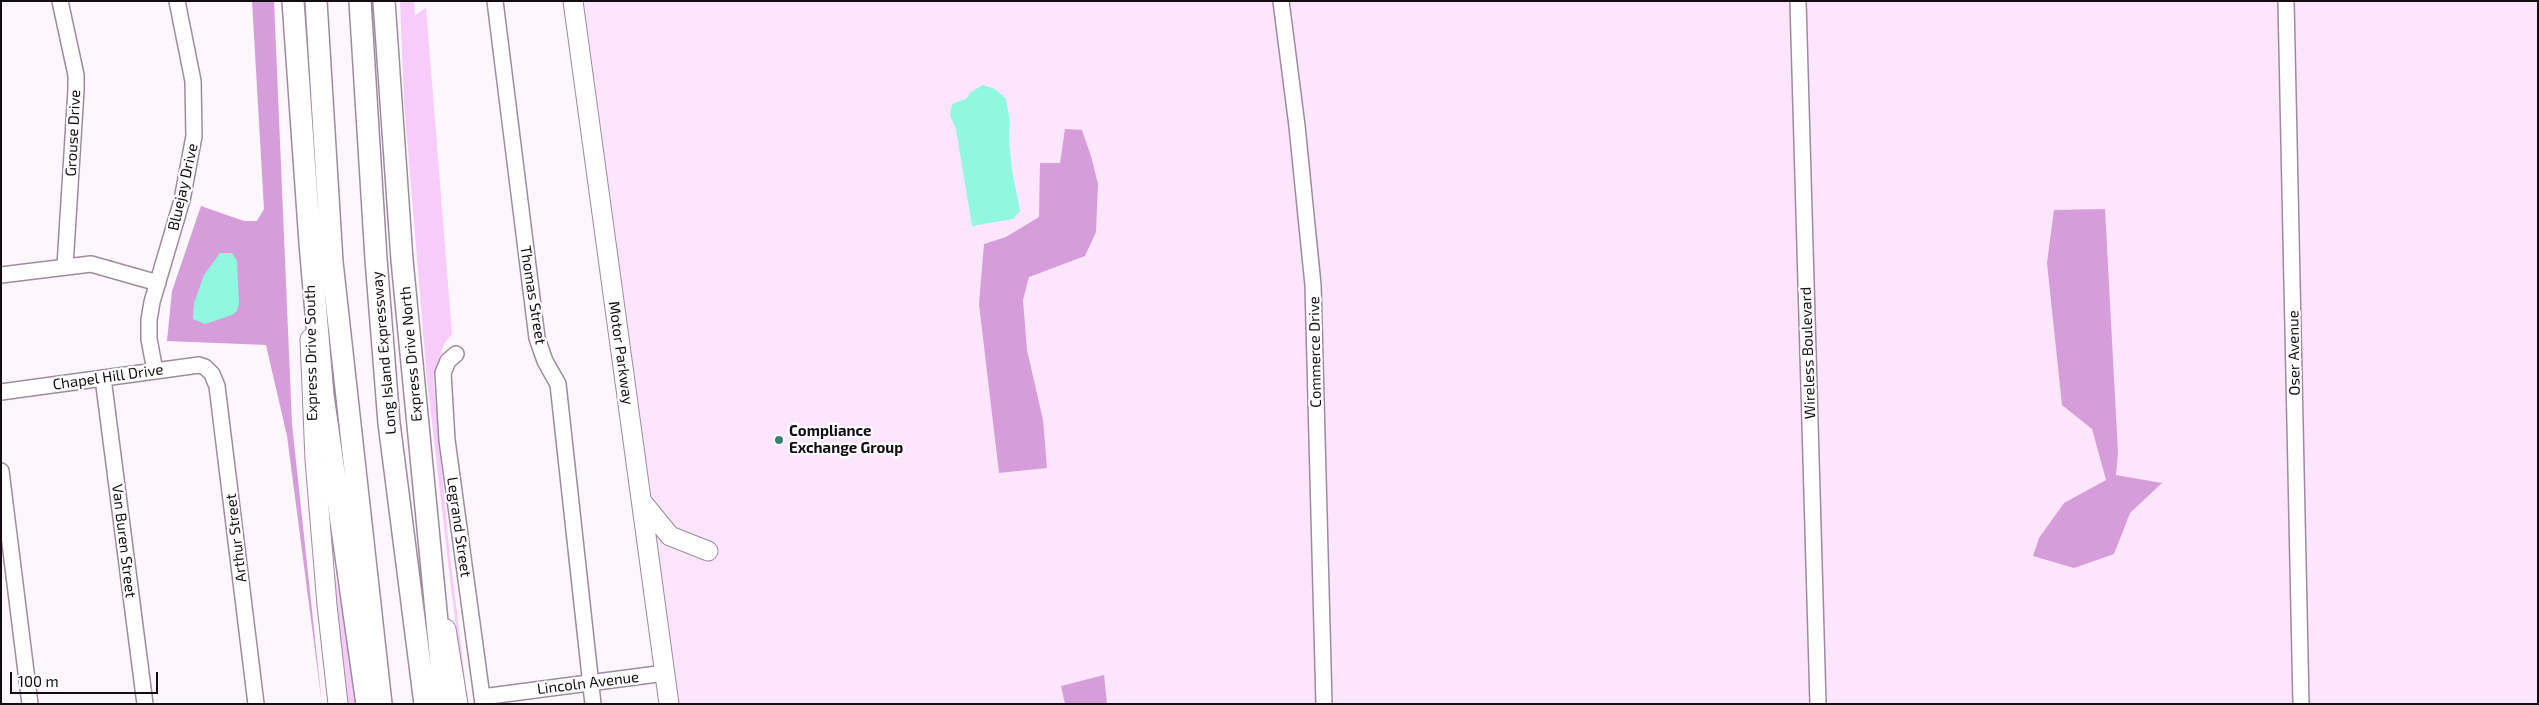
<!DOCTYPE html>
<style>
body{margin:0}
#map{position:relative;width:2539px;height:705px;overflow:hidden;background:#fdf6fd;font-family:"Exo 2",sans-serif}
canvas{display:block}
.frame{position:absolute;inset:0;border:2px solid #130d13;pointer-events:none}
.scale{position:absolute;left:10px;top:672px;width:148px;height:22px;box-sizing:border-box;border:2px solid #130d13;border-top:0;padding-left:6px;font-size:15px;line-height:18px;white-space:nowrap;color:#130d13;-webkit-text-stroke:4px #fff;paint-order:stroke}
</style>
<div id="map">
<canvas width="2539" height="705"></canvas>
<div class="frame"></div>
<div class="scale">100 m</div>
</div>
<script>
const ctx = document.querySelector('canvas').getContext('2d');
ctx.lineJoin = 'round';
function paint(path, color) {
  ctx.fillStyle = color;
  ctx.fill(path, 'evenodd');
}
function poly(rows) {
  const path = new Path2D();
  for (const r of rows) {
    path.moveTo(r[0], r[1]);
    for (let i = 2; i < r.length; i += 2) path.lineTo(r[i], r[i + 1]);
  }
  return path;
}
function trace(path, color, width, dash) {
  ctx.strokeStyle = color;
  ctx.lineWidth = width;
  ctx.lineCap = dash ? 'butt' : 'round';
  ctx.setLineDash(dash || []);
  ctx.stroke(path);
}
function label(font, color, halo, rows, align = 'center') {
  ctx.font = font + ' "Exo 2",sans-serif';
  ctx.lineWidth = 4.5;
  ctx.setLineDash([]);
  ctx.textBaseline = 'middle';
  ctx.strokeStyle = halo;
  ctx.fillStyle = color;
  for (const [text, x, y, turn = 0] of rows) {
    ctx.save();
    ctx.translate(x, y);
    ctx.rotate((+turn || 0) * Math.PI / 180);
    ctx.textAlign = isNaN(turn) ? turn : align;
    if (halo) ctx.strokeText(text, 0, 0);
    ctx.fillText(text, 0, 0);
    ctx.restore();
  }
}
const built = poly([
 [570,1,2538,1,2538,704,666,704]
]);
const green = poly([
 [400,1,414,1,415,15,426,8,452,334,444,344,433,377,449,548,468,704,466,704,451,587,427,380,404,101],
 [330,547,349,648,357,704,343,704]
]);
const forest = poly([
 [252,1,274,1,292,424,322,704,287,436,266,345,167,341,172,291,201,206,244,221,257,221,264,209],
 [1065,129,1082,130,1091,156,1098,184,1096,232,1085,256,1029,277,1023,300,1027,350,1043,420,1047,468,999,473,979,304,984,244,1006,237,1039,217,1040,163,1060,163],
 [2105,209,2118,453,2116,475,2162,483,2130,513,2114,554,2074,568,2033,556,2039,538,2064,503,2106,480,2092,429,2062,405,2047,263,2054,210],
 [1104,675,1107,704,1065,704,1061,686]
]);
const water = poly([
 [983,85,995,89,1006,99,1010,121,1009,141,1012,170,1020,211,1013,219,972,226,956,129,950,115,952,104,966,99,971,92],
 [220,253,232,253,237,261,239,304,237,311,232,315,205,324,193,319,194,303,204,275]
]);
const minor = poly([
 [60,1,76,75,76,90,65,266],
 [495,1,537,338,545,361,558,384,593,704],
 [1281,1,1297,126,1313,285,1324,704],
 [1798,1,1818,704],
 [2286,1,2301,704],
 [1,275,91,264,158,283],
 [456,354,448,361,443,373,447,440,483,704],
 [155,371,149,339,149,320,152,302,182,200,194,136,193,81,177,1],
 [103,378,145,704],
 [1,392,199,365,205,367,212,374,217,386,256,704],
 [1,471,30,704],
 [482,697,665,673]
]);
const major = poly([
 [573,1,669,704],
 [310,339,315,460,327,605,338,704],
 [643,503,670,536,708,551],
 [446,629,458,704]
]);
const highway = poly([
 [293,1,310,243,323,395,367,704],
 [316,1,332,262,381,704],
 [360,1,376,259,389,423,425,704],
 [384,1,402,260,445,704]
]);
const markers = [
 [779,440,5,"#3d8071"]
];
const streetNames = [
 ["Grouse Drive",73,133,-87],
 ["Bluejay Drive",183,187,-77],
 ["Thomas Street",533,295,81],
 ["Commerce Drive",1315,352,-91],
 ["Express Drive South",311,353,-91],
 ["Long Island Expressway",384,353,-95],
 ["Motor Parkway",621,353,82],
 ["Wireless Boulevard",1808,353,-92],
 ["Oser Avenue",2294,353,-91],
 ["Express Drive North",411,354,-95],
 ["Chapel Hill Drive",108,377,-8],
 ["Legrand Street",459,527,82],
 ["Arthur Street",236,538,-97],
 ["Van Buren Street",124,541,83],
 ["Lincoln Avenue",588,683,-7]
];
const poiNames = [
 ["Compliance",789,431],
 ["Exchange Group",789,448]
];
paint(built, '#fde5fe');
paint(green, '#f7cbfa');
paint(forest, '#d59dd9');
paint(water, '#8ff8df');
trace(minor, '#9d8c9d', 18);
trace(major, '#9d8c9d', 21);
trace(highway, '#9d8c9d', 24);
trace(minor, '#fff', 15);
trace(major, '#fff', 19);
trace(highway, '#fff', 21);
for (const [x, y, r, color] of markers) {
  const dot = new Path2D();
  dot.arc(x, y, r, 0, 2 * Math.PI);
  ctx.fillStyle = color;
  ctx.fill(dot);
  trace(dot, '#fff', 2);
}
label('15px', '#130d13', '#fff', streetNames);
label('bold 15px', '#130d13', '#fff', poiNames, 'left');
</script>
